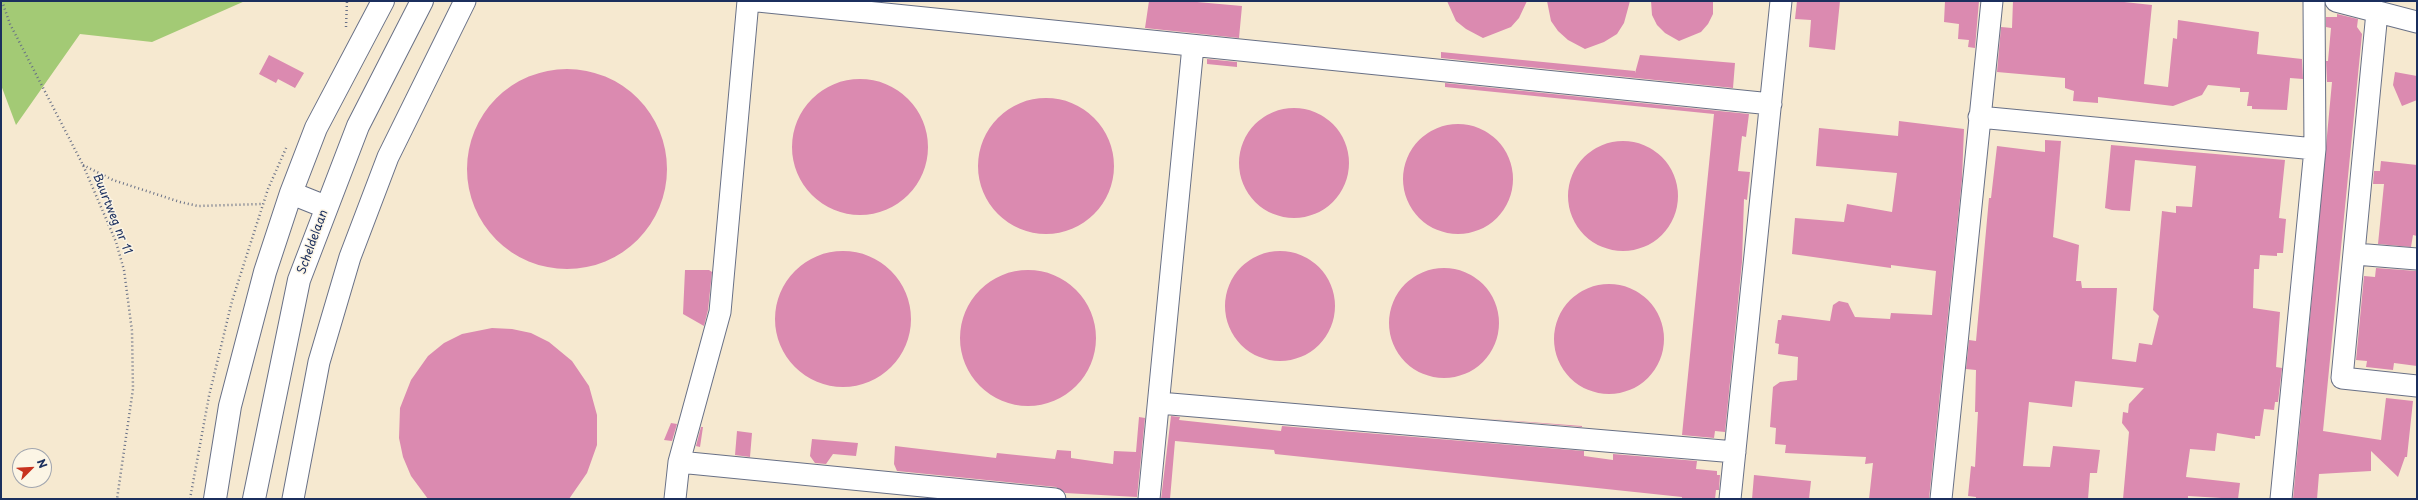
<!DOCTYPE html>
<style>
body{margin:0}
#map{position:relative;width:2418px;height:500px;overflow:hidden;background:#f6e9d0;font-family:"Playpen Sans",sans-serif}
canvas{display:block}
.frame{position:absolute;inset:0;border:2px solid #1b2f5e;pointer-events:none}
.north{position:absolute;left:12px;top:448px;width:40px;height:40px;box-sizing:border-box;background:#fcf5e5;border:1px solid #a2a6af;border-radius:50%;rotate:66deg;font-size:11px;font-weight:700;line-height:16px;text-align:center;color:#1b2f5e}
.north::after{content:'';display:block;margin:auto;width:14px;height:18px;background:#c8321e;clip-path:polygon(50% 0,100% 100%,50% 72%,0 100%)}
</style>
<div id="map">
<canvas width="2418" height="500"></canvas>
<div class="frame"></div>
<div class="north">N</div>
</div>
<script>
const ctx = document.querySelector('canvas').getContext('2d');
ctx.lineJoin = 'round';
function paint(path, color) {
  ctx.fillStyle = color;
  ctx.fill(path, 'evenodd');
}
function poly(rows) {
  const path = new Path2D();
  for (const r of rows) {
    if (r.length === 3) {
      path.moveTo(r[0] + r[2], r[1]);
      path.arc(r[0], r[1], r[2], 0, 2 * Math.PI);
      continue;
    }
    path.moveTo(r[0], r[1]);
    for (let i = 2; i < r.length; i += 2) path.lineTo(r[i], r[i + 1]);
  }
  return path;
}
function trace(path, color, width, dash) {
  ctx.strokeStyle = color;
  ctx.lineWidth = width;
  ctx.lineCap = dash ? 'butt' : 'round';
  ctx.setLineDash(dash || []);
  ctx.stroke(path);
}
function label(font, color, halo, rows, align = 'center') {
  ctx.font = font + ' "Playpen Sans",sans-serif';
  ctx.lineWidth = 3;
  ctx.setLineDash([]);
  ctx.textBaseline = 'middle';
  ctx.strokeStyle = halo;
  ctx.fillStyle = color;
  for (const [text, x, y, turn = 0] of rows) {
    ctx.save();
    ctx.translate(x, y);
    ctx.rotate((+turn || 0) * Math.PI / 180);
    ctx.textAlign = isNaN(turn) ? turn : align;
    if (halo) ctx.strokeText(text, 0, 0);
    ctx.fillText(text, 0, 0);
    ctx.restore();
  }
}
const green = poly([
 [1,1,245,1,152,42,80,34,16,125,1,85]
]);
const building = poly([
 [1149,1,1186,1,1242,6,1239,38,1145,28],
 [1447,1,1527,1,1519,18,1511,27,1483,38,1466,29,1456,21],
 [1547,1,1630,1,1624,23,1617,34,1604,42,1585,49,1568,40,1558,31,1551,21],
 [1651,1,1713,1,1713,14,1708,24,1701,32,1679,41,1665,33,1657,25,1652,15],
 [1797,1,1840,1,1835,50,1809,47,1811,20,1795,19],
 [1945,1,1979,1,1975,48,1968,47,1969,40,1958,39,1959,24,1944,22],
 [2013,1,2115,1,2152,5,2144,84,2168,87,2173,38,2177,39,2178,20,2259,32,2257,54,2302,59,2303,79,2290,78,2287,110,2252,109,2252,106,2247,106,2249,92,2240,92,2240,88,2208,85,2202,95,2173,106,2098,97,2098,103,2073,101,2074,91,2065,88,2065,78,1997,72,2001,27,2012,28],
 [2337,14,2358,19,2357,27,2362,34,2323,431,2381,440,2386,398,2413,401,2407,457,2405,457,2398,477,2371,451,2371,471,2319,474,2317,499,2293,499,2332,82,2327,82,2326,61,2328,61,2331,28,2326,27,2326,17,2337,17],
 [1441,52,1635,71,1635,73,1640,55,1735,63,1733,88,1441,58],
 [269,55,304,73,295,88,278,79,276,83,259,74],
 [1207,59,1237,62,1237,67,1207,64],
 [567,169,100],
 [2395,72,2417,76,2417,100,2402,106,2393,85],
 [860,147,68],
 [1445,83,1749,114,1746,137,1742,136,1738,171,1750,172,1747,200,1744,199,1742,262,1725,432,1715,431,1714,438,1682,435,1714,114,1445,87],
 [1046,166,68],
 [1294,163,55],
 [1899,121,1964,129,1962,179,1929,499,1869,499,1873,463,1865,464,1866,457,1785,453,1786,445,1775,444,1776,428,1770,427,1773,387,1780,382,1797,380,1798,357,1778,354,1779,344,1775,343,1778,320,1781,320,1782,315,1830,321,1833,305,1839,301,1848,303,1855,317,1890,319,1891,313,1932,315,1936,271,1891,265,1891,268,1792,254,1795,218,1844,222,1847,204,1892,212,1897,173,1816,166,1819,128,1898,136],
 [1458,179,55],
 [2045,140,2061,141,2053,237,2079,245,2076,281,2081,281,2082,288,2117,288,2112,359,2136,362,2139,343,2152,345,2159,316,2153,310,2162,211,2176,213,2176,206,2192,207,2196,166,2135,160,2130,211,2112,210,2105,208,2111,145,2285,160,2279,218,2286,219,2283,253,2277,253,2277,256,2260,255,2259,269,2254,269,2253,308,2280,312,2276,367,2282,368,2278,402,2275,402,2274,410,2264,409,2260,436,2255,436,2255,439,2217,433,2215,451,2190,449,2186,477,2240,483,2238,499,2188,496,2188,499,2123,499,2129,432,2122,423,2123,412,2128,413,2129,404,2144,388,2075,381,2072,407,2029,402,2023,466,2050,467,2053,446,2100,450,2097,473,2090,473,2088,499,1976,499,1976,497,1968,496,1971,466,1975,467,1978,412,1975,412,1976,370,1966,369,1969,340,1976,341,1989,198,1991,198,1997,146,2045,152],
 [1623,196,55],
 [2381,161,2417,165,2417,236,2413,235,2411,247,2378,244,2384,184,2373,184,2374,171,2380,171],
 [1280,306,55],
 [843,319,68],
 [1444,323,55],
 [2376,268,2417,271,2417,366,2394,363,2393,370,2366,367,2367,361,2356,360,2364,276,2375,277],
 [685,270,709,270,712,272,708,310,704,326,683,314],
 [1028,338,68],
 [1609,339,55],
 [492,328,512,329,531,333,549,342,572,361,589,386,597,415,597,445,587,473,569,499,428,499,411,476,403,457,399,438,400,408,411,380,428,356,444,343,462,334],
 [1171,416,1180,417,1179,420,1281,431,1282,426,1584,451,1584,456,1613,460,1613,454,1697,461,1696,469,1717,471,1717,475,1720,475,1719,490,1716,490,1715,499,1682,499,1682,497,1275,454,1274,450,1175,441,1170,499,1161,499],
 [1139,417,1145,418,1137,497,1065,493,1056,487,897,471,894,464,895,446,996,458,997,453,1055,459,1057,450,1071,451,1071,458,1113,464,1114,451,1136,452],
 [1477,418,1582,426,1582,427],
 [671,423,677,424,672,441,664,440],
 [701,427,703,427,700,447,696,446],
 [737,431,752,433,750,457,735,455],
 [812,439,858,443,856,456,833,454,826,464,815,463,810,456],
 [1754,475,1811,481,1809,499,1752,499]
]);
const path = poly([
 [2,1,10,24,83,165,116,242,124,270,132,331,133,389,117,499],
 [346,27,347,1],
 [83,165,113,180,180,202,198,206,263,204],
 [190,499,209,396,232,301,268,189,287,146]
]);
const minor = poly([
 [758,1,1771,104],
 [2336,1,2417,22],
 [2377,12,2342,378,2417,386],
 [1979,117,2315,149],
 [2355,254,2417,259],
 [1159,403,1735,452],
 [679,462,1055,499],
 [293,499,319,362,350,257,388,157,465,1],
 [675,499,679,462,720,312,748,1],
 [1149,499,1193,46],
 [1730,499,1781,1],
 [1941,499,1992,1],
 [2281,499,2315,149,2314,1]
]);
const major = poly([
 [291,193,326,207],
 [215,499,230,406,265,272,291,193,316,128,383,1],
 [254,499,299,280,358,126,422,1]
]);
const streetNames = [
 ["Buurtweg nr 11",112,214,68],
 ["Scheldelaan",313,242,-70]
];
paint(green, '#a3ca75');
paint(building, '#db8ab0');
trace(minor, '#687086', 23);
trace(major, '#687086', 24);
trace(path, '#687086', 2.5, [1, 3]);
trace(minor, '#fff', 21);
trace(major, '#fff', 22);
label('12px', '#1b2f5e', '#fcf5e5', streetNames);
</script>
